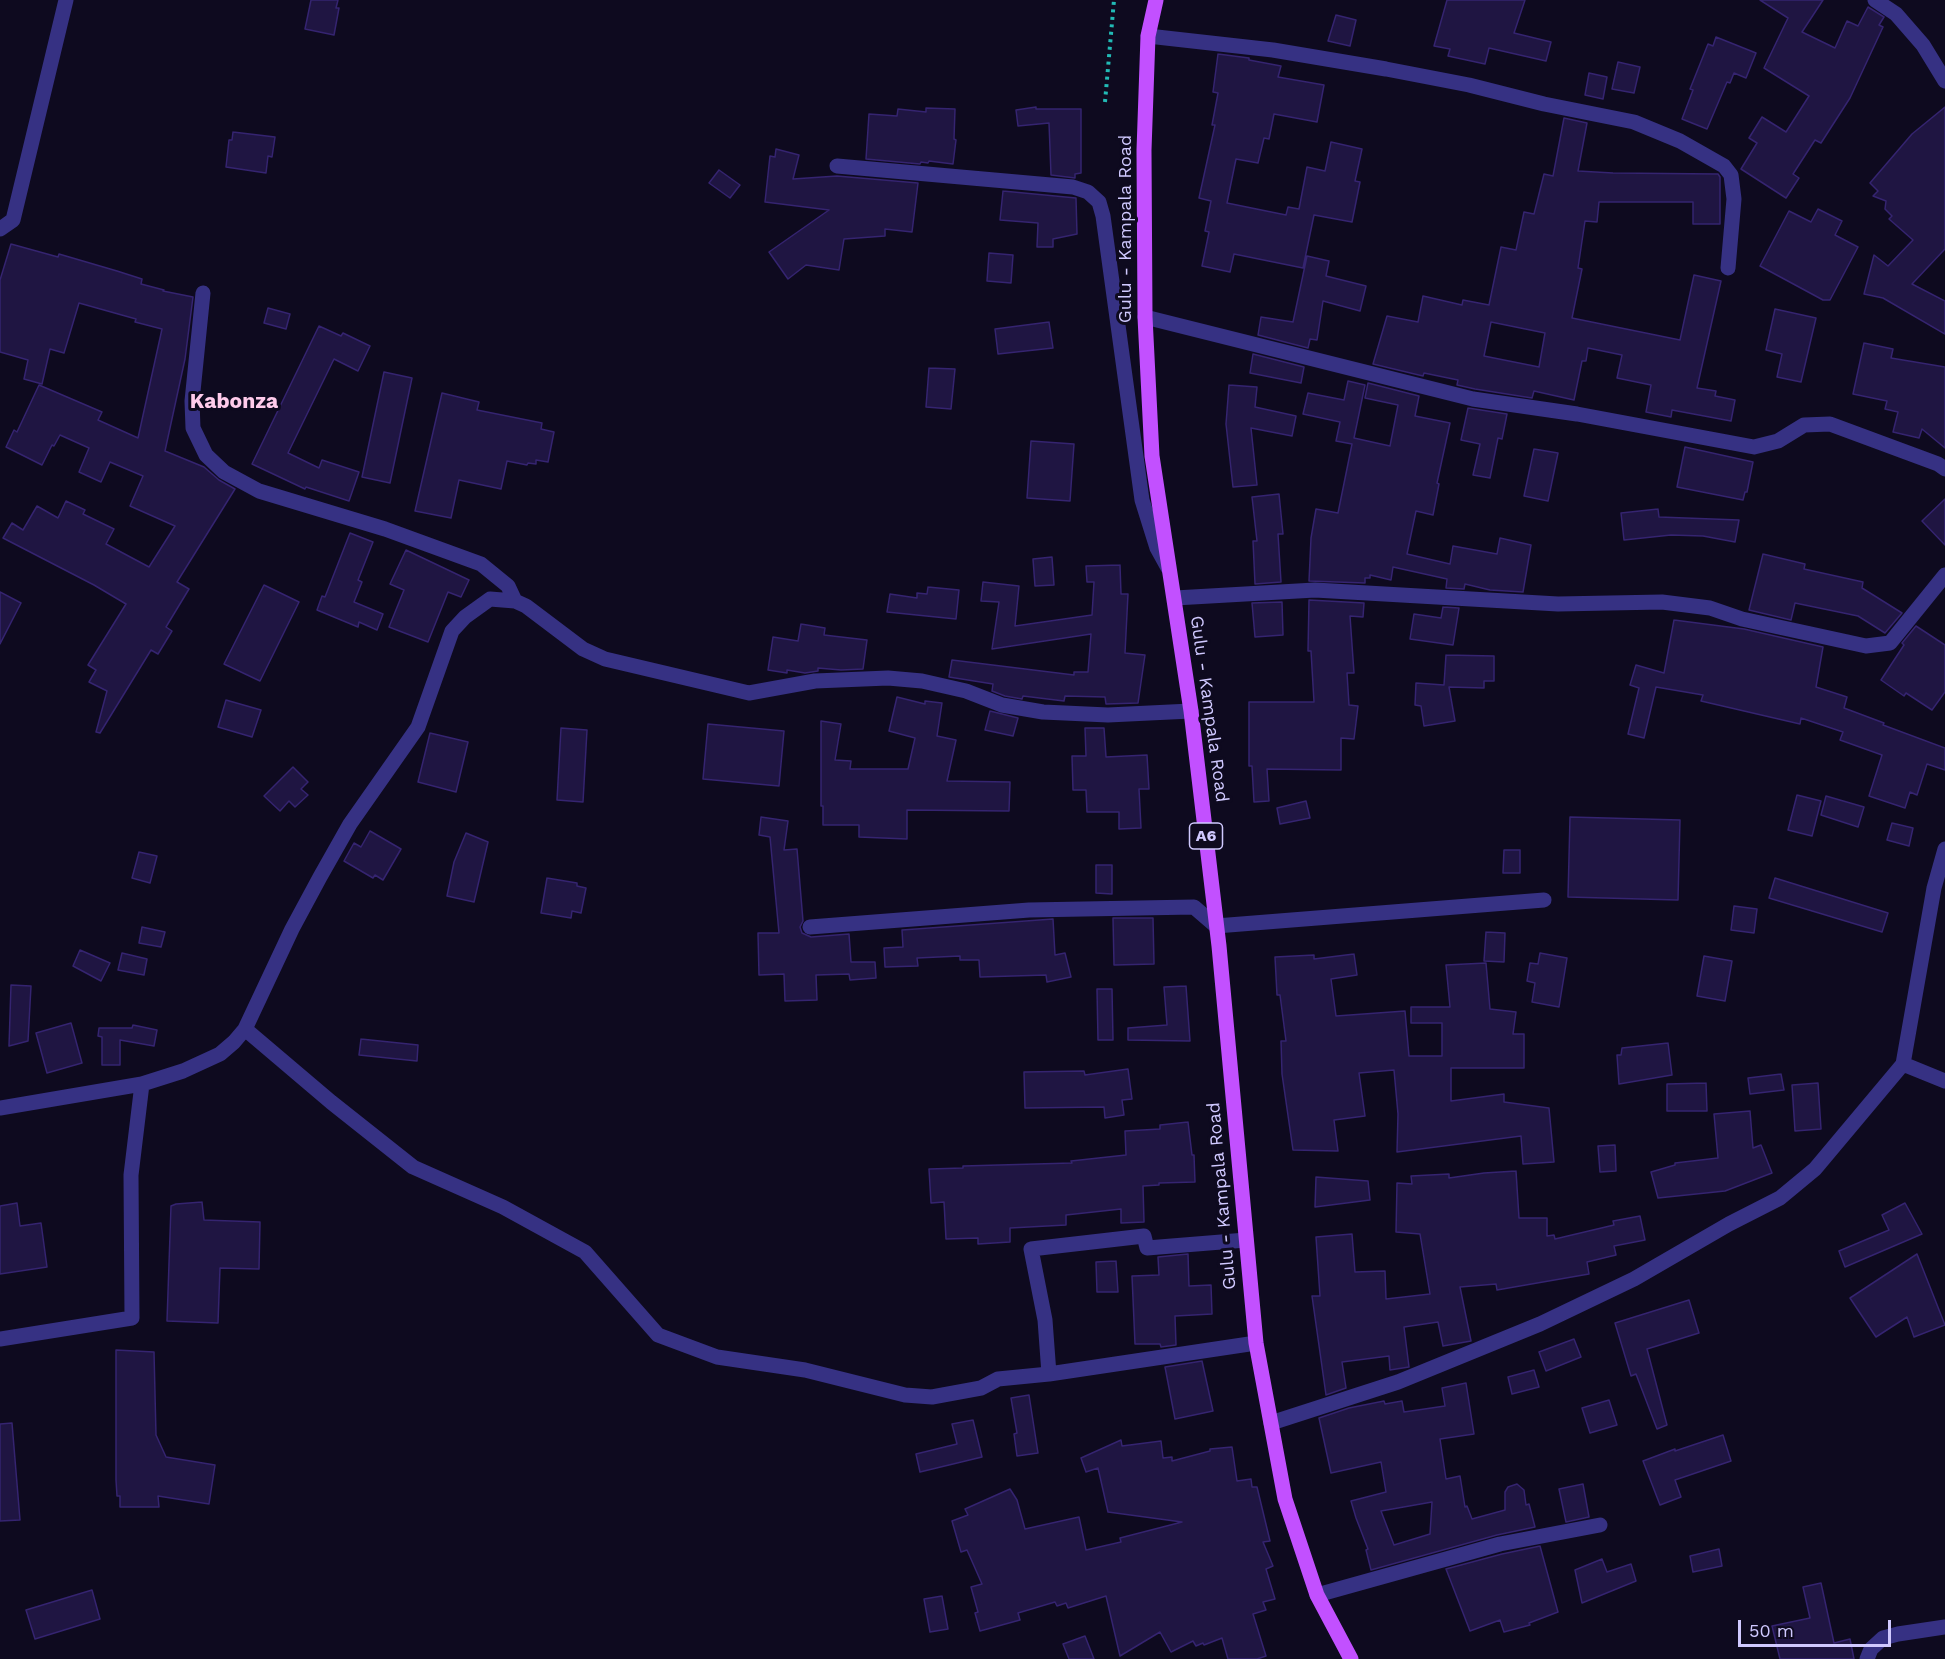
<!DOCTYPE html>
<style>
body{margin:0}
#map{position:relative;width:1945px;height:1659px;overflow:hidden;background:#0e0a1f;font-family:"Work Sans",sans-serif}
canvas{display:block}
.scale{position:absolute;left:1738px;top:1620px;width:153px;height:27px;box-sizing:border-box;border:3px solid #d0c9ff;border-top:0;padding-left:8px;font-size:18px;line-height:21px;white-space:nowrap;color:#d0c9ff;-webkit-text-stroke:4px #0e0a1f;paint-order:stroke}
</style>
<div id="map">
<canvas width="1945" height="1659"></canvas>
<div class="scale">50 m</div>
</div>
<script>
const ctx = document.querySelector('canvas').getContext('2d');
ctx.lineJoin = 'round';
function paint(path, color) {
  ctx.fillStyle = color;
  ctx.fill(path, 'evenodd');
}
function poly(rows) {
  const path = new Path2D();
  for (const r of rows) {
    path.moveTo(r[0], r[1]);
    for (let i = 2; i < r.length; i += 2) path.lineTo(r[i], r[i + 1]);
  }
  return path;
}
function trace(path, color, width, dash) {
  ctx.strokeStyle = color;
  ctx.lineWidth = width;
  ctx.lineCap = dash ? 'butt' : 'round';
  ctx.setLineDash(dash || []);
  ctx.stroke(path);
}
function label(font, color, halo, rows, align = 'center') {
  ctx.font = font + ' "Work Sans",sans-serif';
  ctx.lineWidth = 6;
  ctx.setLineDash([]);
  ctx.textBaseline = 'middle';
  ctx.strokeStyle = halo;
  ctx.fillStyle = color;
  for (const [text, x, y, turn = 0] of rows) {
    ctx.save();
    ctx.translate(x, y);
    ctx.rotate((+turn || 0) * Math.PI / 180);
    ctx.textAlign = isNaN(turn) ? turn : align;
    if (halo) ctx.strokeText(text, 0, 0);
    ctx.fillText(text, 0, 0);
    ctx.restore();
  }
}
const building = poly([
 [311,0,338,0,336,8,339,8,334,35,305,29,311,0],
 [1447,0,1525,0,1514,33,1551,42,1546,61,1489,48,1485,64,1448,56,1450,49,1434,46,1447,0],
 [1760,0,1823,0,1802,32,1835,48,1847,21,1858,26,1868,7,1884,17,1879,25,1883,27,1850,98,1821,143,1815,140,1793,174,1799,178,1786,198,1741,169,1757,143,1749,138,1762,117,1786,132,1809,96,1764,68,1788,18,1760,0],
 [1336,15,1356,20,1350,46,1328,41,1336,15],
 [1716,37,1756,53,1746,78,1734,73,1730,83,1727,82,1707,129,1682,119,1693,90,1690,89,1708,44,1713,46,1716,37],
 [1218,54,1249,58,1249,60,1281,66,1278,77,1324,85,1317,122,1274,114,1269,139,1264,138,1258,163,1236,159,1227,203,1286,215,1288,207,1299,209,1307,167,1325,171,1331,142,1362,149,1355,181,1360,182,1352,222,1314,215,1303,268,1234,254,1230,272,1202,266,1209,232,1205,231,1211,201,1199,198,1215,125,1212,125,1218,93,1213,92,1218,54],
 [1618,62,1640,67,1634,93,1612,89,1618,62],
 [1589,73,1607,77,1603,99,1585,95,1589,73],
 [1036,107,1036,109,1081,109,1081,173,1075,174,1075,178,1051,175,1049,123,1018,126,1016,110,1036,107],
 [1945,107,1945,249,1912,284,1945,301,1945,334,1883,298,1864,294,1874,255,1888,266,1913,240,1889,219,1892,216,1885,209,1886,201,1873,196,1878,191,1870,183,1912,134,1945,107],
 [926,108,955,109,954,139,956,140,953,164,929,161,928,163,921,162,920,164,866,159,869,114,897,116,898,109,926,112,926,108],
 [1564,118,1587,123,1578,171,1613,173,1718,174,1720,177,1720,224,1693,224,1693,202,1599,202,1597,222,1585,221,1578,268,1582,269,1572,318,1680,340,1694,275,1721,281,1697,388,1716,391,1715,396,1735,400,1731,421,1672,410,1671,417,1646,412,1651,385,1617,378,1622,355,1588,348,1586,361,1582,361,1574,400,1534,391,1532,398,1475,389,1457,385,1458,380,1424,373,1423,376,1373,364,1387,316,1418,322,1423,296,1462,305,1463,300,1489,305,1501,247,1516,250,1524,212,1534,214,1544,174,1553,176,1564,118],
 [1491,322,1545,333,1539,367,1484,356,1491,322],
 [233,132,275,137,272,157,268,156,266,173,226,167,229,140,232,140,233,132],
 [776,149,799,155,793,179,837,176,918,183,912,232,885,229,885,236,844,239,839,270,806,265,788,279,769,252,829,210,765,202,770,156,775,157,776,149],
 [719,170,740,185,730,198,709,183,719,170],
 [1003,191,1076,198,1077,234,1053,239,1053,247,1037,247,1038,223,1000,220,1003,191],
 [1818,209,1842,221,1835,235,1858,247,1830,300,1823,300,1760,266,1789,211,1811,222,1818,209],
 [11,244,58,257,59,254,117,271,142,279,141,284,164,290,163,291,193,297,185,359,165,451,204,467,219,480,235,489,177,582,189,589,166,627,172,631,158,654,151,650,100,733,96,732,107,691,89,682,96,670,88,665,126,604,94,585,3,538,12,523,23,530,37,506,58,518,66,501,85,510,83,514,114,529,106,544,149,567,175,526,130,506,143,476,110,462,101,482,79,472,89,448,60,435,54,446,52,445,42,465,6,447,14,430,17,432,39,385,102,412,98,420,138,438,162,329,135,322,136,319,79,303,64,353,50,349,42,384,24,379,28,360,0,352,0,280,11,244],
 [989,253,1013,255,1011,283,987,281,989,253],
 [1307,256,1329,261,1326,276,1366,286,1360,311,1323,301,1317,340,1310,339,1308,348,1258,335,1261,317,1293,322,1307,256],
 [268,308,290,314,286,329,264,323,268,308],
 [1775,309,1816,318,1801,382,1777,377,1782,354,1766,350,1775,309],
 [1049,322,1053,348,998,354,995,329,1049,322],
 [319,326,341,336,343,333,370,346,358,371,334,359,288,453,319,468,322,460,359,472,349,501,306,487,305,489,252,464,319,326],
 [1864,343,1893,349,1891,358,1945,367,1945,448,1922,429,1919,438,1893,432,1898,412,1885,409,1887,401,1853,394,1864,343],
 [1253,354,1304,367,1301,383,1250,373,1253,354],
 [929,368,955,369,951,409,926,407,929,368],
 [384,372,412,378,390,483,362,477,384,372],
 [1348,381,1365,385,1354,438,1390,446,1398,405,1365,398,1368,383,1419,396,1415,416,1450,423,1437,483,1439,484,1433,515,1416,511,1407,554,1450,564,1453,546,1497,554,1500,538,1531,545,1523,592,1490,590,1465,584,1464,589,1446,588,1447,579,1393,567,1391,580,1370,575,1370,578,1365,578,1365,583,1309,581,1311,538,1316,509,1338,513,1352,444,1336,441,1340,422,1303,414,1308,393,1344,400,1348,381],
 [1229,385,1257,387,1255,407,1296,416,1292,436,1251,428,1257,485,1233,487,1226,424,1229,385],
 [442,393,479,402,477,410,542,423,541,429,554,432,548,462,536,460,536,464,528,463,527,465,507,461,501,489,459,480,451,518,415,511,442,393],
 [1468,408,1507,414,1502,439,1498,438,1490,478,1473,475,1480,444,1461,440,1468,408],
 [1031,441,1074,444,1070,501,1027,498,1031,441],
 [1685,447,1753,462,1747,492,1745,492,1743,500,1677,487,1685,447],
 [1534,449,1558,453,1548,501,1524,496,1534,449],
 [1279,494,1283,534,1278,534,1281,582,1255,584,1253,541,1257,541,1252,497,1279,494],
 [1945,499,1945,545,1922,521,1945,499],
 [1658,509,1659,517,1739,520,1735,542,1703,536,1671,535,1624,540,1621,513,1658,509],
 [350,533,373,542,358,580,362,582,354,602,383,614,377,630,359,622,358,627,317,610,322,596,325,597,350,533],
 [406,550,469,580,461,597,448,592,428,642,389,627,404,590,390,584,406,550],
 [1763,554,1805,564,1804,569,1863,582,1862,588,1902,613,1885,633,1858,616,1795,603,1791,620,1749,610,1763,554],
 [1052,557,1054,585,1035,586,1033,559,1052,557],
 [1120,565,1121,594,1128,594,1125,653,1145,655,1138,703,1106,704,1105,697,1065,696,1064,701,1023,696,1022,699,1005,696,992,691,993,684,949,677,952,660,1074,675,1074,672,1088,672,1091,634,992,649,999,602,981,601,983,582,1019,586,1015,626,1092,615,1094,582,1087,582,1086,566,1120,565],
 [264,585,299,602,260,681,224,664,264,585],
 [928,587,959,590,956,619,887,612,890,594,917,598,917,593,927,594,928,587],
 [0,592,21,603,0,644,0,592],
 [1309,600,1364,603,1363,617,1350,616,1354,673,1347,673,1349,705,1358,706,1354,739,1341,738,1341,770,1267,769,1269,801,1254,802,1252,766,1249,766,1249,702,1314,702,1311,651,1308,651,1309,600],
 [1282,602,1283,635,1255,637,1252,603,1282,602],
 [1443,607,1459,608,1453,645,1410,639,1414,614,1441,618,1443,607],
 [1674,620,1744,629,1823,647,1816,687,1847,697,1844,708,1884,723,1883,725,1945,748,1945,770,1927,764,1917,795,1910,792,1905,808,1869,796,1882,755,1840,740,1843,732,1801,718,1800,724,1701,701,1703,695,1656,687,1644,738,1628,734,1639,688,1630,685,1636,665,1664,673,1674,620],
 [801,624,825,628,824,635,867,640,863,669,841,670,818,668,818,671,805,673,787,670,787,673,768,670,773,637,798,641,801,624],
 [1916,626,1945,645,1945,692,1932,710,1906,693,1904,696,1881,680,1904,645,1902,643,1916,626],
 [1446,655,1494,656,1494,681,1484,681,1484,688,1449,687,1455,721,1424,726,1421,706,1415,705,1416,683,1444,685,1446,655],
 [897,697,925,704,925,701,942,703,937,736,956,740,947,781,1010,782,1009,811,907,810,907,839,859,837,859,825,823,825,823,806,821,806,821,721,841,724,835,760,851,761,850,769,908,769,915,738,889,731,897,697],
 [226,700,261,710,252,737,218,727,226,700],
 [990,711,1018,718,1013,736,985,730,990,711],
 [708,724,784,731,779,786,703,779,708,724],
 [561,728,587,730,583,802,557,800,561,728],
 [1085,728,1104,728,1106,757,1147,755,1149,789,1139,789,1141,828,1119,829,1119,812,1087,812,1086,790,1073,790,1072,756,1086,756,1085,728],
 [430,733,468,742,456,792,418,782,430,733],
 [293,767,308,782,301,789,308,795,295,807,289,801,280,811,264,796,293,767],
 [1797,795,1821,801,1812,836,1788,830,1797,795],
 [1826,796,1864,807,1858,827,1821,815,1826,796],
 [1306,801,1310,818,1280,824,1277,808,1306,801],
 [761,817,788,821,784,850,797,849,803,921,800,927,802,933,811,937,849,934,851,962,875,962,876,978,850,980,849,974,816,975,817,1000,785,1001,784,974,759,975,758,933,779,933,770,837,759,835,761,817],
 [1570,817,1680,820,1678,900,1568,897,1570,817],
 [1892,823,1913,828,1909,846,1887,840,1892,823],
 [370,831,401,849,383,880,375,875,373,878,344,861,354,843,361,847,370,831],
 [466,833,488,842,474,902,447,896,454,862,466,833],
 [1504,850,1520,850,1520,873,1503,873,1504,850],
 [139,852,157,856,150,883,132,878,139,852],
 [1096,865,1112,865,1112,894,1096,893,1096,865],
 [547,878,577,883,577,886,586,888,581,913,572,911,571,918,541,913,547,878],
 [1775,878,1888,913,1882,932,1769,898,1775,878],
 [1734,906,1757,909,1754,933,1731,930,1734,906],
 [1113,918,1153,918,1154,964,1114,965,1113,918],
 [1053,919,1055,955,1065,953,1071,977,1047,982,1046,975,980,977,979,960,960,960,960,956,917,958,918,966,885,967,884,948,903,947,902,930,1053,919],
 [142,927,165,932,161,947,139,943,142,927],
 [1486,932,1505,933,1504,962,1484,961,1486,932],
 [80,950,110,963,101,981,73,966,80,950],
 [122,953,147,959,144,975,118,970,122,953],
 [1540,953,1567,958,1559,1007,1532,1002,1535,983,1527,981,1530,963,1538,964,1540,953],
 [1354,954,1357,975,1331,979,1336,1016,1405,1011,1409,1056,1442,1056,1442,1023,1411,1023,1411,1007,1450,1007,1446,965,1486,963,1490,1009,1516,1012,1513,1034,1524,1034,1524,1068,1451,1068,1451,1101,1504,1094,1504,1102,1549,1108,1554,1162,1523,1164,1521,1136,1397,1152,1398,1114,1394,1070,1359,1073,1365,1116,1334,1120,1338,1151,1293,1150,1282,1074,1281,1041,1286,1041,1280,995,1277,995,1275,957,1314,955,1314,959,1354,954],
 [1704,956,1732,961,1725,1001,1697,996,1704,956],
 [11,985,31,986,28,1041,9,1046,11,985],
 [1186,986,1190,1041,1128,1040,1128,1028,1167,1025,1164,987,1186,986],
 [1097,989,1112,989,1113,1040,1098,1040,1097,989],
 [71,1023,82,1063,47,1073,36,1033,71,1023],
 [133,1025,157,1030,154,1046,120,1040,120,1065,102,1065,102,1037,98,1036,99,1028,132,1028,133,1025],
 [361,1039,418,1045,417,1061,359,1055,361,1039],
 [1668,1043,1672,1075,1619,1084,1617,1055,1621,1055,1622,1048,1668,1043],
 [1128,1069,1132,1099,1122,1100,1124,1115,1105,1118,1104,1107,1025,1108,1024,1072,1084,1071,1085,1075,1128,1069],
 [1781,1074,1784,1090,1750,1094,1748,1078,1781,1074],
 [1706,1083,1707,1111,1667,1111,1667,1084,1706,1083],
 [1818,1083,1821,1129,1795,1131,1792,1085,1818,1083],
 [1750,1111,1753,1148,1761,1145,1772,1173,1725,1191,1658,1198,1651,1172,1675,1165,1675,1163,1718,1158,1714,1114,1750,1111],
 [1188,1122,1192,1155,1194,1155,1195,1182,1159,1183,1159,1185,1143,1186,1144,1222,1121,1223,1121,1209,1066,1215,1066,1225,1010,1228,1010,1242,978,1244,978,1238,946,1239,944,1202,931,1203,929,1169,963,1168,963,1166,1072,1163,1071,1161,1126,1155,1125,1131,1160,1129,1160,1125,1188,1122],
 [1615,1145,1616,1171,1600,1172,1598,1146,1615,1145],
 [1516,1171,1519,1218,1547,1218,1547,1236,1554,1235,1555,1239,1614,1225,1613,1221,1640,1216,1645,1240,1614,1246,1616,1255,1587,1262,1589,1274,1497,1290,1496,1284,1460,1287,1471,1341,1443,1346,1438,1322,1404,1327,1409,1367,1390,1370,1389,1356,1342,1362,1346,1388,1326,1395,1312,1296,1320,1296,1316,1237,1352,1234,1355,1272,1385,1271,1386,1299,1430,1294,1420,1234,1396,1232,1397,1183,1412,1184,1411,1176,1449,1174,1449,1178,1484,1173,1516,1171],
 [1316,1177,1368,1181,1370,1200,1315,1207,1316,1177],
 [202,1202,204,1220,260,1222,259,1269,220,1268,218,1323,167,1321,171,1206,176,1204,202,1202],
 [17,1203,20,1226,41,1223,47,1267,0,1274,0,1206,17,1203],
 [1905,1203,1922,1234,1845,1267,1839,1251,1889,1230,1882,1215,1905,1203],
 [1188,1254,1189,1286,1211,1285,1212,1314,1175,1316,1176,1345,1161,1347,1160,1344,1135,1344,1132,1276,1159,1275,1158,1257,1188,1254],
 [1917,1254,1945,1325,1914,1337,1907,1317,1876,1337,1850,1298,1917,1254],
 [1116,1261,1118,1292,1097,1292,1096,1262,1116,1261],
 [1689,1300,1699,1333,1647,1349,1667,1425,1657,1429,1636,1374,1631,1376,1615,1323,1689,1300],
 [1574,1339,1581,1357,1546,1371,1539,1352,1574,1339],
 [116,1350,154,1352,156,1435,166,1457,215,1465,209,1504,158,1496,159,1507,120,1507,120,1496,117,1496,116,1480,116,1350],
 [1202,1361,1213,1411,1175,1419,1165,1367,1202,1361],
 [1534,1370,1539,1387,1512,1394,1508,1377,1534,1370],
 [1466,1383,1474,1434,1440,1439,1446,1479,1460,1476,1465,1507,1467,1506,1472,1519,1505,1510,1505,1492,1508,1487,1517,1484,1524,1490,1526,1505,1529,1504,1535,1527,1497,1535,1371,1570,1366,1550,1368,1549,1356,1518,1351,1501,1386,1492,1381,1462,1331,1473,1319,1418,1349,1408,1384,1401,1385,1404,1402,1401,1404,1412,1445,1406,1442,1388,1466,1383],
 [1432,1502,1430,1534,1394,1545,1381,1511,1432,1502],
 [1029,1395,1038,1453,1017,1456,1014,1434,1017,1433,1011,1398,1029,1395],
 [1609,1400,1617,1425,1590,1433,1582,1408,1609,1400],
 [973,1420,982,1457,920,1472,916,1454,957,1444,952,1424,973,1420],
 [12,1423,20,1520,0,1521,0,1424,12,1423],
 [1723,1435,1731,1461,1675,1480,1681,1497,1660,1505,1643,1461,1675,1449,1675,1451,1723,1435],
 [1121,1440,1122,1446,1161,1441,1163,1458,1172,1457,1172,1461,1210,1451,1210,1449,1232,1447,1237,1481,1251,1479,1252,1487,1257,1487,1270,1541,1263,1542,1273,1566,1266,1569,1275,1599,1263,1602,1266,1610,1253,1614,1266,1656,1257,1659,1228,1659,1222,1638,1204,1645,1203,1643,1196,1646,1193,1641,1171,1652,1160,1632,1120,1656,1106,1596,1068,1608,1066,1603,1057,1606,1055,1602,1018,1613,1020,1620,980,1631,975,1613,978,1612,971,1587,982,1584,967,1550,961,1552,952,1521,968,1515,965,1509,1010,1489,1017,1500,1025,1529,1079,1517,1086,1550,1121,1542,1120,1538,1182,1522,1108,1512,1098,1468,1086,1472,1081,1458,1121,1440],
 [1583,1484,1589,1517,1566,1522,1559,1489,1583,1484],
 [1540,1546,1558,1612,1529,1623,1530,1625,1504,1632,1500,1620,1470,1631,1446,1569,1502,1554,1540,1546],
 [1719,1549,1722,1566,1693,1572,1690,1556,1719,1549],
 [1602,1559,1607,1572,1631,1564,1636,1581,1582,1603,1575,1570,1602,1559],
 [1821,1583,1834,1643,1850,1639,1854,1659,1780,1659,1772,1626,1810,1618,1803,1587,1821,1583],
 [92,1590,100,1619,35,1639,26,1610,92,1590],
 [942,1596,948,1629,930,1632,924,1599,942,1596],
 [1085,1636,1094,1659,1069,1659,1063,1644,1085,1636]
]);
const path = poly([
 [1105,102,1114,0]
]);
const minor = poly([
 [1875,0,1896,14,1923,45,1945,81],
 [1148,36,1273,50,1386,69,1469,85,1544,104,1634,122,1680,141,1724,166,1731,175,1734,199,1728,268],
 [837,166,1073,187,1088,192,1099,202,1103,216,1142,500,1157,548,1168,568],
 [0,229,13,220,66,0],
 [203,293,192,401,193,428,206,455,224,472,259,491,385,529,481,564,508,586,515,601],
 [1145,317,1473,399,1577,414,1754,447,1778,441,1804,425,1830,424,1938,464,1945,469],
 [1175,598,1315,590,1558,604,1662,602,1710,608,1742,619,1866,646,1890,643,1945,575],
 [810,927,1029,910,1194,907,1216,926,1544,900],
 [245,1029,331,1102,413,1167,503,1207,585,1252,658,1335,717,1357,805,1370,905,1395,932,1397,981,1388,998,1379,1049,1374,1045,1320,1031,1249,1144,1236,1147,1248,1246,1240],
 [1903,1064,1945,1081],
 [0,1108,142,1084,183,1071,220,1054,234,1042,245,1029,292,929,320,877,350,824,418,727,452,631,465,617,490,599,515,601,526,606,583,649,605,659,749,693,815,681,888,678,922,681,966,691,1002,705,1043,712,1108,715,1191,711],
 [0,1339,132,1318,131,1175,142,1084],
 [1049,1374,1256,1343],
 [1271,1423,1398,1382,1540,1324,1634,1279,1729,1224,1780,1198,1815,1169,1903,1064,1934,888,1945,849],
 [1317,1595,1500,1544,1600,1525],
 [1867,1659,1871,1649,1883,1638,1898,1634,1945,1627]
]);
const major = poly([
 [1156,0,1148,36,1144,150,1145,317,1152,456,1191,711,1219,946,1256,1343,1285,1499,1317,1595,1351,1659]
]);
const shields = [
 [1206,836,33]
];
const shieldNames = [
 ["A6",1206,836]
];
const streetNames = [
 ["Gulu - Kampala Road",1126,229,-90],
 ["Gulu - Kampala Road",1209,709,82],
 ["Gulu - Kampala Road",1222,1196,-95]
];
const quarterNames = [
 ["Kabonza",234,402]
];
paint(building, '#1f1542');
trace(building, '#352470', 1.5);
trace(path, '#22bab5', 4, [3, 4.5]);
trace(minor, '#363183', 15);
trace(major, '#c250ff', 15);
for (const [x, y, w] of shields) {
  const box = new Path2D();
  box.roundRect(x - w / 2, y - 13, w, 26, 4.5);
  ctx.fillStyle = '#0e0a1f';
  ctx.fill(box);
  trace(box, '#d0c9ff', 1.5);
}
label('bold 16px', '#d0c9ff', null, shieldNames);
label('18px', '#d0c9ff', '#0e0a1f', streetNames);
label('bold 21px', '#ffcbeb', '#0e0a1f', quarterNames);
</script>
